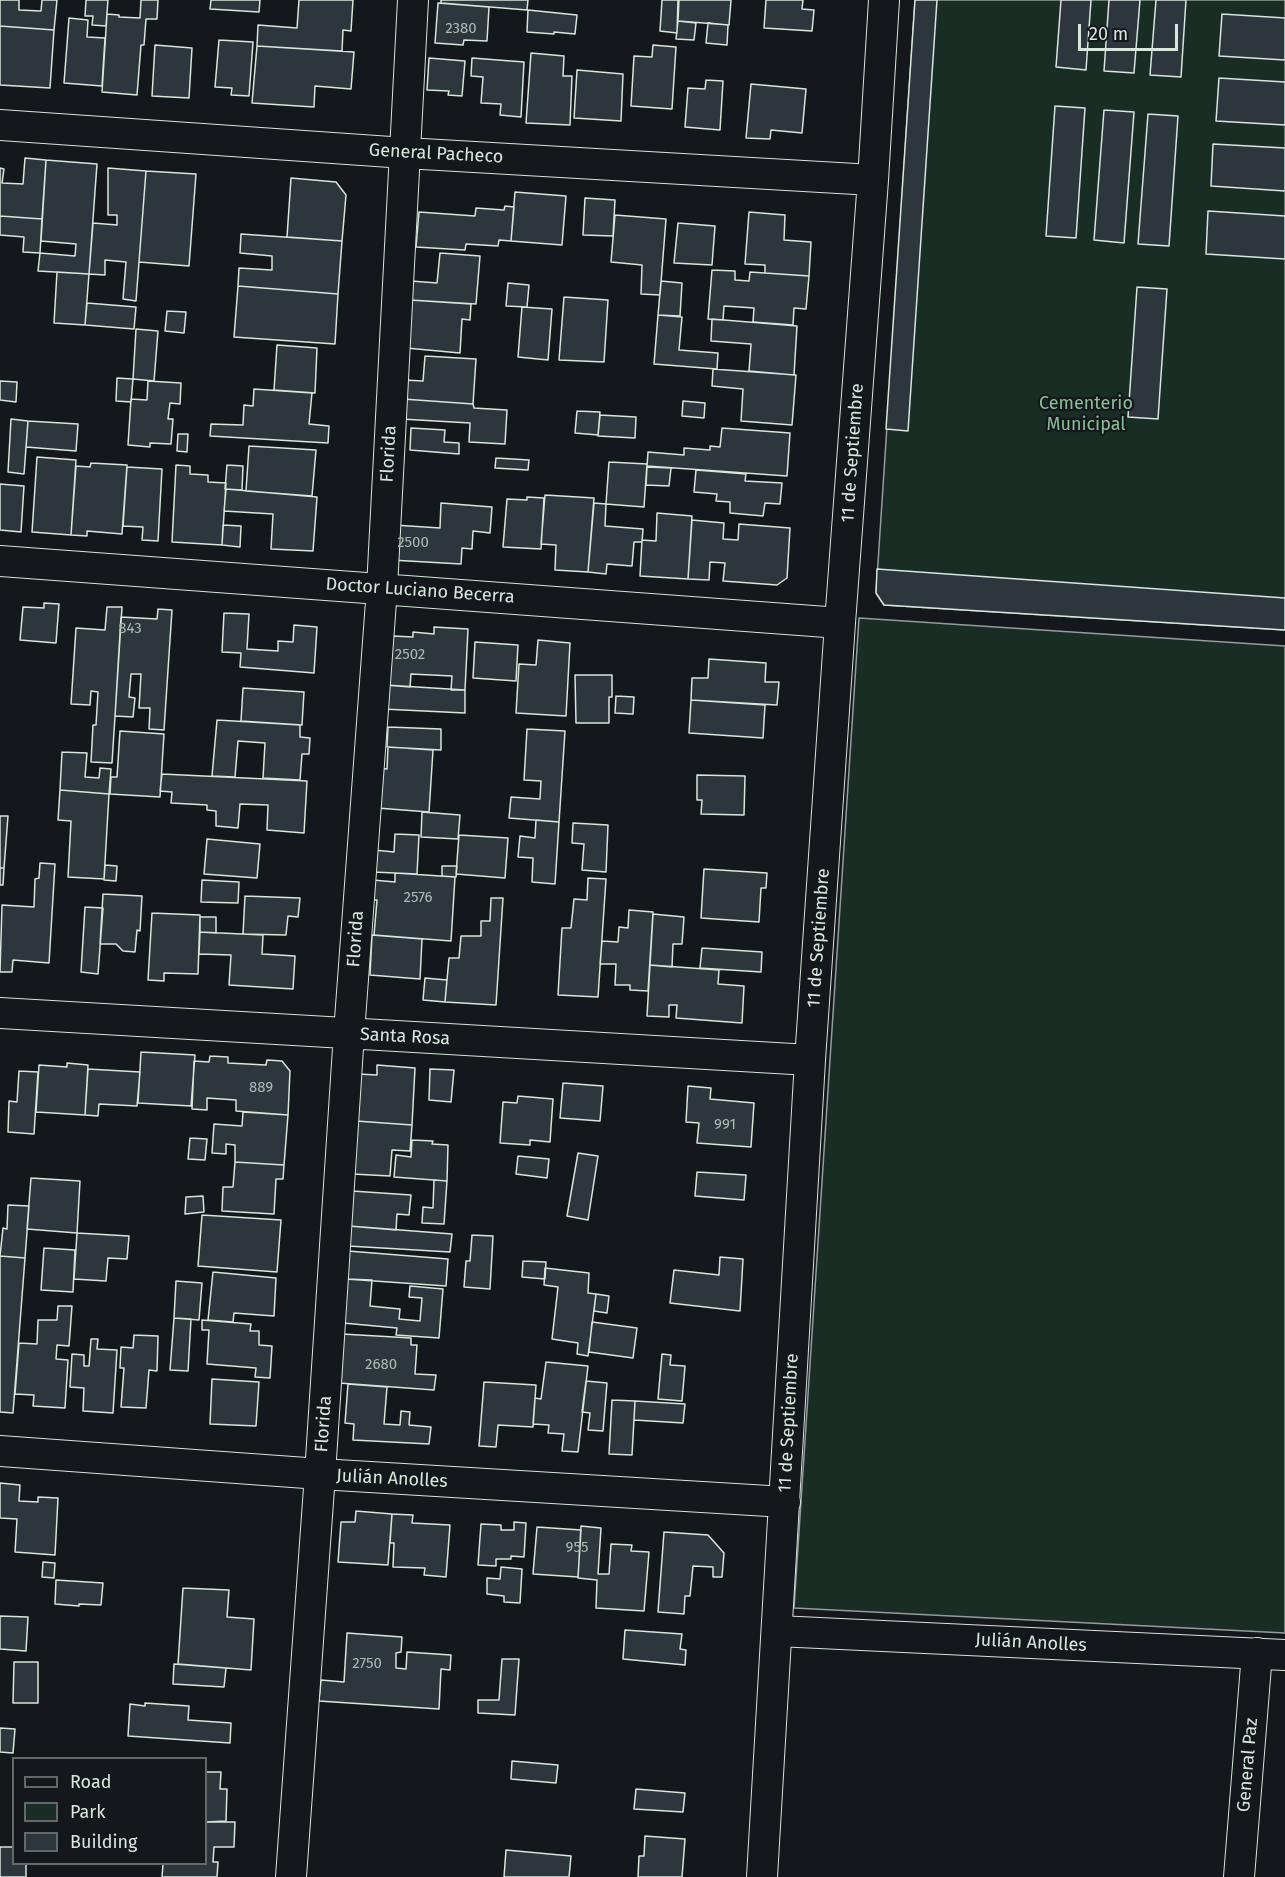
<!DOCTYPE html>
<meta charset="utf-8">
<style>
body{margin:0}
#map{position:relative;width:1285px;height:1877px;overflow:hidden;background:#14181c;font-family:"Fira Sans",sans-serif}
canvas{display:block}
.legend{position:absolute;left:12px;top:1757px;width:195px;height:108px;box-sizing:border-box;background:#14181c;border:2px solid #626a69;margin:0;padding:8px 10px;list-style:none;font-size:18px;color:#d8e6dc}
.legend li{display:flex;align-items:center;gap:12px;height:30px}
.legend b{width:30px;border:2px solid #626a69}
.scale{position:absolute;left:1078px;top:24px;width:100px;height:27px;box-sizing:border-box;border:3px solid #d8e6dc;border-top:0;padding-left:8px;font-size:18px;line-height:21px;white-space:nowrap;color:#d8e6dc;-webkit-text-stroke:4px #14181c;paint-order:stroke}
</style>
<div id="map">
<canvas width="1285" height="1877"></canvas>
<ul class="legend">
<li><b style="height:8px;background:#14181c"></b>Road</li>
<li><b style="height:16px;background:#1a2d24"></b>Park</li>
<li><b style="height:16px;background:#2c363c"></b>Building</li>
</ul>
<div class="scale">20 m</div>
</div>
<script>
const ctx = document.querySelector('canvas').getContext('2d');
ctx.lineJoin = 'round';
function paint(path, color) {
  ctx.fillStyle = color;
  ctx.fill(path, 'evenodd');
}
function poly(rows) {
  const path = new Path2D();
  for (const r of rows) {
    path.moveTo(r[0], r[1]);
    for (let i = 2; i < r.length; i += 2) path.lineTo(r[i], r[i + 1]);
  }
  return path;
}
function trace(path, color, width, dash) {
  ctx.strokeStyle = color;
  ctx.lineWidth = width;
  ctx.lineCap = dash ? 'butt' : 'round';
  ctx.setLineDash(dash || []);
  ctx.stroke(path);
}
function label(font, color, halo, rows, align = 'center') {
  ctx.font = font + ' "Fira Sans",sans-serif';
  ctx.lineWidth = 4.5;
  ctx.setLineDash([]);
  ctx.textBaseline = 'middle';
  ctx.strokeStyle = halo;
  ctx.fillStyle = color;
  for (const [text, x, y, turn = 0] of rows) {
    ctx.save();
    ctx.translate(x, y);
    ctx.rotate((+turn || 0) * Math.PI / 180);
    ctx.textAlign = isNaN(turn) ? turn : align;
    if (halo) ctx.strokeText(text, 0, 0);
    ctx.fillText(text, 0, 0);
    ctx.restore();
  }
}
const green = poly([
 [915,0,1285,0,1285,630,884,605,876,593,915,0],
 [859,618,1285,646,1285,1633,794,1608,859,618]
]);
const building = poly([
 [0,0,19,0,19,10,41,11,42,0,57,0,54,30,0,26,0,0],
 [86,0,108,0,106,26,92,25,93,16,85,16,86,0],
 [141,0,158,0,157,19,146,19,144,45,141,45,137,95,102,92,107,14,119,15,119,17,140,18,141,0],
 [211,0,260,0,259,12,210,9,211,0],
 [299,0,353,0,351,31,343,30,342,51,257,46,258,25,297,28,299,0],
 [441,0,528,0,527,10,441,3,441,0],
 [662,0,678,0,677,33,660,31,662,0],
 [679,0,731,0,729,25,678,21,679,0],
 [766,0,803,0,802,9,814,10,812,31,764,28,766,0],
 [915,0,937,0,908,431,886,429,915,0],
 [1061,0,1091,0,1086,70,1056,67,1061,0],
 [1109,0,1140,0,1134,73,1104,71,1109,0],
 [1156,0,1186,0,1181,77,1150,75,1156,0],
 [438,3,489,7,487,41,464,40,463,45,435,43,438,3],
 [528,10,577,15,575,34,554,32,554,34,527,32,528,10],
 [1222,14,1285,18,1285,60,1219,56,1222,14],
 [69,18,88,20,87,37,105,38,102,86,64,83,69,18],
 [678,21,696,23,694,40,676,39,678,21],
 [708,23,728,25,727,45,706,43,708,23],
 [0,26,54,30,50,88,0,85,0,26],
 [219,40,253,42,249,96,231,95,232,88,215,87,219,40],
 [155,45,192,48,189,98,152,96,155,45],
 [653,45,676,47,672,109,631,106,634,56,652,57,653,45],
 [257,46,354,52,351,89,315,86,314,107,252,103,257,46],
 [531,53,564,56,563,76,572,76,570,125,526,123,531,53],
 [429,58,465,61,462,96,448,95,449,91,427,90,429,58],
 [472,58,524,62,521,117,500,115,501,104,481,103,483,77,471,76,472,58],
 [577,70,623,74,621,121,574,118,577,70],
 [1219,78,1285,82,1285,125,1216,121,1219,78],
 [706,80,723,81,720,130,685,127,688,88,705,89,706,80],
 [751,84,806,89,802,133,771,130,770,139,746,138,751,84],
 [1055,106,1085,108,1076,238,1046,236,1055,106],
 [1104,110,1134,112,1124,243,1094,240,1104,110],
 [1148,114,1178,116,1169,246,1138,244,1148,114],
 [1213,144,1285,148,1285,191,1211,186,1213,144],
 [25,158,46,160,42,219,0,216,0,168,4,169,2,183,23,184,25,158],
 [46,160,97,164,89,274,38,271,40,253,75,256,76,244,41,241,46,160],
 [108,168,146,171,136,301,123,299,126,262,105,260,105,275,89,274,93,223,117,225,117,215,108,215,108,168],
 [146,171,196,174,189,266,139,262,146,171],
 [291,178,336,182,346,195,342,241,287,237,291,178],
 [515,192,566,196,562,245,511,241,515,192],
 [585,198,615,200,613,236,583,235,585,198],
 [505,206,514,207,511,241,499,240,498,246,466,244,465,250,416,247,419,212,475,216,476,208,504,210,505,206],
 [1208,211,1285,216,1285,259,1206,254,1208,211],
 [749,212,785,215,784,240,811,242,809,276,765,273,765,265,745,264,749,212],
 [615,215,666,219,660,295,641,294,642,265,611,262,615,215],
 [0,216,42,219,40,253,23,252,24,237,0,235,0,216],
 [678,223,715,226,712,265,674,263,678,223],
 [241,234,342,241,338,294,238,286,239,268,272,270,272,256,240,253,241,234],
 [440,253,480,256,476,304,410,300,411,281,437,283,440,253],
 [712,270,735,271,735,280,749,281,750,272,809,276,806,309,794,308,793,325,753,322,754,308,724,306,723,320,708,319,712,270],
 [57,272,89,274,85,325,54,323,57,272],
 [661,281,682,283,680,316,658,315,661,281],
 [508,283,529,285,527,307,506,306,508,283],
 [238,286,338,294,335,344,234,337,238,286],
 [1137,287,1167,289,1158,419,1128,417,1137,287],
 [564,297,608,300,604,362,559,360,564,297],
 [410,300,471,304,470,320,462,319,460,353,406,348,410,300],
 [87,303,136,307,134,329,85,325,87,303],
 [522,307,552,309,548,360,518,357,522,307],
 [167,311,186,312,184,333,165,331,167,311],
 [658,315,682,317,679,350,718,353,717,369,654,364,658,315],
 [712,319,797,326,794,375,749,371,751,344,711,341,712,319],
 [136,329,158,331,154,381,133,379,136,329],
 [277,345,317,348,315,393,274,390,277,345],
 [425,356,476,359,473,404,403,399,404,380,423,381,425,356],
 [713,369,796,375,792,425,741,421,743,389,712,386,713,369],
 [117,378,133,379,131,402,116,401,117,378],
 [0,381,17,382,16,402,0,400,0,381],
 [148,381,181,383,180,404,170,403,168,419,173,419,171,444,150,443,150,447,128,445,131,399,147,400,148,381],
 [254,389,312,393,309,424,329,426,328,443,210,436,211,424,243,425,244,405,253,406,254,389],
 [403,399,473,404,474,408,507,410,505,444,469,442,470,423,401,419,403,399],
 [683,401,705,403,704,418,682,416,683,401],
 [577,411,600,412,598,435,575,433,577,411],
 [600,415,636,417,635,438,598,436,600,415],
 [11,419,28,421,24,474,8,472,11,419],
 [28,421,78,424,76,451,26,447,28,421],
 [411,428,445,430,444,442,459,443,459,454,410,450,411,428],
 [722,428,790,433,787,476,647,466,648,452,684,455,684,448,710,450,710,446,720,447,722,428],
 [178,434,188,434,187,452,177,451,178,434],
 [249,446,316,450,312,496,246,491,249,446],
 [37,457,76,460,71,535,32,532,37,457],
 [496,458,529,460,528,470,495,468,496,458],
 [609,462,647,464,644,507,606,504,609,462],
 [91,463,127,465,122,534,87,531,87,536,71,535,76,466,90,467,91,463],
 [176,465,190,466,190,474,208,475,208,482,226,483,222,545,172,542,176,465],
 [227,465,243,466,242,490,225,489,227,465],
 [127,467,162,469,158,541,142,540,143,527,123,526,127,467],
 [647,467,671,468,669,486,646,485,647,467],
 [696,470,746,474,745,481,782,483,780,504,765,503,763,516,730,513,730,502,716,501,717,494,694,492,696,470],
 [0,484,24,486,21,532,0,530,0,484],
 [226,489,317,497,313,551,271,549,273,514,224,511,226,489],
 [545,495,594,498,588,572,555,570,556,545,541,544,545,495],
 [527,497,544,498,541,549,503,547,507,499,527,500,527,497],
 [441,503,492,507,490,533,473,531,472,549,462,548,461,564,391,560,394,525,440,528,441,503],
 [594,503,606,504,605,526,643,529,642,542,634,542,632,566,607,564,606,574,588,572,594,503],
 [657,513,692,516,688,579,640,576,642,540,656,541,657,513],
 [692,520,724,523,723,539,738,540,739,524,790,528,787,578,777,585,723,581,725,563,710,562,709,580,688,579,692,520],
 [223,525,241,526,240,547,222,545,223,525],
 [877,569,1285,598,1285,630,884,605,876,593,877,569],
 [44,603,59,604,56,643,20,640,23,607,44,608,44,603],
 [107,607,122,607,112,763,91,762,93,725,96,725,98,692,91,691,90,705,71,704,76,628,105,630,107,607],
 [158,609,172,610,164,730,149,729,150,708,139,708,141,674,131,674,129,697,135,698,133,717,115,716,121,617,157,619,158,609],
 [224,613,249,614,247,649,278,651,278,641,293,642,294,625,317,627,314,673,240,667,241,653,222,652,224,613],
 [434,627,468,629,465,690,451,690,452,676,411,674,410,687,385,685,393,636,413,637,413,632,434,634,434,627],
 [538,640,570,643,566,716,516,713,519,664,536,665,538,640],
 [475,642,518,645,516,681,473,678,475,642],
 [709,659,766,663,765,682,779,682,777,705,691,700,692,678,708,678,709,659],
 [575,675,612,675,612,697,609,697,609,723,576,723,575,675],
 [385,685,465,690,465,713,383,709,385,685],
 [243,688,304,692,302,725,241,721,243,688],
 [616,696,634,697,633,714,615,713,616,696],
 [691,700,765,705,763,738,689,733,691,700],
 [217,720,300,725,300,737,310,738,309,754,302,754,300,780,263,778,265,743,238,741,235,777,212,776,217,720],
 [388,727,441,729,441,750,387,747,388,727],
 [527,729,565,731,559,822,509,818,511,797,540,799,541,781,524,780,527,729],
 [120,731,164,734,160,797,110,794,111,777,117,777,120,731],
 [388,747,433,750,429,812,377,808,380,768,387,769,388,747],
 [62,752,87,753,85,777,99,778,100,768,111,769,109,794,60,790,62,752],
 [162,774,307,781,304,833,267,830,268,805,240,804,238,828,216,826,216,811,207,810,207,805,171,803,172,792,160,791,162,774],
 [697,775,745,776,744,815,701,814,702,800,697,800,697,775],
 [60,790,109,794,104,879,68,877,71,821,58,820,60,790],
 [422,812,460,815,458,839,421,837,422,812],
 [0,816,8,816,4,868,0,868,0,816],
 [536,820,559,822,555,884,532,882,533,858,518,857,520,836,535,838,536,820],
 [573,823,608,825,606,872,582,870,584,844,572,843,573,823],
 [395,834,419,835,417,874,373,872,374,850,394,852,395,834],
 [459,835,508,838,505,878,456,874,459,835],
 [207,839,260,844,257,878,204,874,207,839],
 [40,863,55,864,49,963,13,960,12,972,0,972,2,905,34,907,35,879,39,878,40,863],
 [105,865,117,866,116,881,104,880,105,865],
 [442,866,457,866,456,877,442,876,442,866],
 [0,868,4,868,3,885,0,885,0,868],
 [704,869,767,873,766,888,761,888,759,922,701,918,704,869],
 [395,873,455,877,451,941,374,935,377,900,372,900,373,880,395,882,395,873],
 [588,878,606,879,598,997,558,995,562,928,571,928,574,899,587,900,588,878],
 [202,880,239,882,238,903,201,902,202,880],
 [103,894,142,896,140,931,137,930,135,952,123,951,116,944,100,944,103,894],
 [245,896,300,898,298,917,288,916,286,935,243,934,245,896],
 [491,898,503,898,496,1005,445,1002,449,958,459,958,461,936,481,936,481,921,490,921,491,898],
 [85,907,103,908,98,974,81,972,85,907],
 [629,910,653,912,648,991,630,990,630,985,615,985,616,964,600,964,602,941,618,942,619,927,628,928,629,910],
 [152,913,200,915,198,974,164,973,164,981,148,980,152,913],
 [653,914,684,917,682,944,673,944,672,967,650,965,653,914],
 [200,917,216,917,216,933,200,932,200,917],
 [200,932,263,935,262,954,295,956,293,989,229,985,231,955,199,954,200,932],
 [372,935,422,939,420,979,370,975,372,935],
 [702,948,762,952,761,972,700,968,702,948],
 [650,965,719,970,718,984,744,986,742,1023,676,1018,677,1005,669,1005,669,1017,647,1016,650,965],
 [425,978,447,980,445,1002,423,1000,425,978],
 [141,1052,195,1055,191,1106,138,1103,141,1052],
 [210,1056,228,1057,228,1063,266,1065,267,1060,282,1061,290,1071,288,1115,236,1111,236,1100,207,1098,207,1110,192,1109,194,1061,209,1062,210,1056],
 [67,1063,88,1065,85,1115,36,1112,39,1065,67,1067,67,1063],
 [377,1065,415,1068,412,1125,356,1121,358,1074,377,1075,377,1065],
 [88,1069,140,1072,137,1106,99,1104,98,1116,85,1115,88,1069],
 [430,1069,454,1070,451,1102,429,1100,430,1069],
 [19,1071,38,1072,34,1134,8,1132,9,1101,17,1102,19,1071],
 [563,1083,603,1086,600,1121,560,1118,563,1083],
 [688,1086,711,1088,710,1099,754,1103,751,1147,697,1143,699,1123,686,1122,688,1086],
 [518,1096,553,1099,550,1142,530,1140,530,1145,500,1143,503,1102,517,1103,518,1096],
 [243,1112,288,1115,284,1165,235,1162,235,1145,226,1144,226,1154,212,1153,214,1124,242,1126,243,1112],
 [356,1121,412,1125,410,1151,392,1150,390,1176,352,1174,356,1121],
 [190,1138,207,1139,205,1160,188,1159,190,1138],
 [412,1140,433,1141,432,1144,448,1145,447,1181,394,1177,396,1155,411,1157,412,1140],
 [578,1153,598,1156,588,1220,567,1216,578,1153],
 [518,1156,549,1159,547,1178,516,1174,518,1156],
 [235,1162,284,1165,283,1179,276,1179,274,1214,222,1211,223,1187,233,1187,235,1162],
 [697,1172,746,1175,744,1200,695,1196,697,1172],
 [31,1178,80,1181,77,1233,27,1229,31,1178],
 [434,1180,447,1181,444,1224,422,1223,423,1207,433,1208,434,1180],
 [352,1191,411,1195,409,1215,397,1214,396,1230,349,1226,352,1191],
 [203,1196,204,1212,185,1214,186,1197,203,1196],
 [8,1205,29,1206,25,1258,0,1256,3,1228,7,1229,8,1205],
 [202,1215,281,1220,277,1272,198,1266,202,1215],
 [349,1226,452,1234,450,1252,348,1246,349,1226],
 [77,1233,129,1236,127,1259,108,1258,106,1281,74,1279,77,1233],
 [472,1235,493,1236,490,1289,464,1287,466,1261,470,1261,472,1235],
 [44,1248,75,1250,73,1292,41,1290,44,1248],
 [348,1251,448,1259,446,1286,346,1279,348,1251],
 [0,1256,25,1258,13,1413,0,1412,0,1256],
 [720,1257,743,1259,740,1311,670,1303,674,1270,719,1275,720,1257],
 [523,1261,546,1262,545,1279,522,1277,523,1261],
 [545,1268,589,1273,588,1293,596,1294,588,1356,577,1354,578,1343,552,1339,558,1287,544,1285,545,1268],
 [213,1272,276,1278,274,1316,234,1313,233,1322,208,1320,213,1272],
 [346,1279,372,1280,370,1306,400,1309,399,1319,420,1321,422,1298,409,1297,410,1286,443,1289,439,1338,396,1335,397,1328,343,1323,346,1279],
 [176,1281,202,1283,199,1320,174,1318,176,1281],
 [596,1294,609,1296,607,1313,594,1311,596,1294],
 [58,1306,72,1306,69,1346,57,1345,56,1359,68,1360,65,1408,33,1406,34,1395,15,1394,19,1343,37,1344,38,1320,57,1320,58,1306],
 [174,1318,191,1319,188,1371,170,1370,174,1318],
 [202,1320,251,1324,250,1331,259,1331,259,1345,272,1346,270,1378,255,1377,256,1368,207,1364,209,1330,202,1330,202,1320],
 [592,1322,637,1328,633,1358,589,1352,592,1322],
 [342,1334,411,1338,411,1345,417,1345,415,1374,436,1375,434,1390,339,1383,342,1334],
 [134,1335,158,1336,157,1371,149,1370,146,1408,121,1407,124,1368,120,1368,121,1347,133,1348,134,1335],
 [91,1339,98,1339,97,1349,117,1350,113,1413,83,1411,84,1388,70,1387,72,1354,84,1355,84,1366,89,1366,91,1339],
 [662,1354,671,1355,670,1365,685,1366,682,1401,658,1399,662,1354],
 [546,1362,588,1366,578,1452,562,1451,564,1434,548,1433,549,1425,533,1424,535,1398,541,1399,546,1362],
 [212,1379,259,1382,256,1426,210,1424,212,1379],
 [586,1381,607,1383,603,1431,588,1430,590,1413,582,1412,586,1381],
 [484,1382,536,1385,533,1427,498,1425,496,1447,479,1446,484,1382],
 [348,1384,387,1387,384,1424,400,1425,401,1411,410,1412,409,1425,431,1427,429,1444,353,1440,354,1424,345,1423,348,1384],
 [612,1400,635,1401,632,1455,609,1454,612,1400],
 [635,1401,685,1404,683,1423,634,1420,635,1401],
 [0,1483,20,1485,19,1501,38,1502,38,1497,58,1498,55,1555,15,1552,17,1519,0,1518,0,1483],
 [356,1511,392,1514,388,1565,338,1562,341,1522,355,1522,356,1511],
 [392,1514,413,1515,412,1523,450,1525,446,1577,424,1575,425,1568,393,1567,394,1543,390,1543,392,1514],
 [514,1522,526,1523,524,1557,511,1556,511,1559,496,1559,496,1566,478,1565,481,1524,501,1525,501,1530,514,1530,514,1522],
 [581,1526,601,1528,598,1574,609,1574,611,1544,632,1545,631,1551,649,1552,644,1611,596,1608,597,1580,578,1578,581,1526],
 [537,1527,581,1530,578,1577,533,1574,537,1527],
 [664,1532,708,1535,724,1553,722,1577,713,1577,713,1567,693,1566,690,1596,685,1596,684,1614,658,1612,664,1532],
 [43,1562,55,1563,54,1578,42,1577,43,1562],
 [501,1567,522,1569,520,1603,504,1602,504,1596,487,1594,487,1578,500,1579,501,1567],
 [56,1580,103,1583,101,1605,79,1604,79,1606,55,1604,56,1580],
 [183,1588,229,1590,227,1617,254,1619,251,1670,178,1664,183,1588],
 [0,1616,28,1617,26,1651,0,1649,0,1616],
 [625,1630,682,1634,680,1649,686,1650,685,1665,623,1659,625,1630],
 [347,1633,402,1637,401,1652,396,1653,396,1668,406,1669,407,1652,451,1655,450,1670,441,1669,439,1709,319,1701,321,1680,344,1682,347,1633],
 [502,1659,519,1659,515,1715,478,1713,478,1700,499,1700,502,1659],
 [14,1662,38,1662,38,1703,13,1703,14,1662],
 [174,1664,226,1668,224,1687,173,1684,174,1664],
 [145,1703,189,1706,188,1720,231,1723,230,1743,128,1736,130,1704,145,1706,145,1703],
 [0,1728,15,1729,13,1753,0,1752,0,1728],
 [512,1761,558,1765,556,1783,511,1779,512,1761],
 [206,1772,221,1772,220,1789,227,1789,226,1821,206,1822,206,1772],
 [636,1789,685,1793,683,1812,634,1809,636,1789],
 [206,1822,235,1822,234,1847,214,1847,213,1862,218,1862,217,1877,162,1877,163,1864,206,1864,206,1822],
 [645,1836,685,1839,682,1877,638,1877,639,1856,644,1856,645,1836],
 [0,1847,14,1847,14,1864,26,1864,26,1877,0,1877,0,1847],
 [506,1850,571,1856,569,1877,504,1877,506,1850]
]);
const street = poly([
 [0,125,405,153,873,180],
 [0,561,840,623],
 [0,1013,810,1060],
 [0,1451,320,1474,785,1502],
 [777,1631,1285,1655],
 [291,1877,320,1474,349,1033,382,588,413,0],
 [762,1877,810,1060,840,623,873,180,884,0],
 [1239,1877,1257,1653]
]);
const numberNames = [
 ["2380",461,29],
 ["2500",413,543],
 ["843",130,629],
 ["2502",410,655],
 ["2576",418,898],
 ["889",261,1088],
 ["991",725,1125],
 ["2680",381,1365],
 ["955",577,1548],
 ["2750",367,1664]
];
const streetNames = [
 ["General Pacheco",436,154,3],
 ["11 de Septiembre",853,453,-86],
 ["Florida",389,454,-87],
 ["Doctor Luciano Becerra",420,591,4],
 ["11 de Septiembre",819,938,-86],
 ["Florida",356,939,-86],
 ["Santa Rosa",405,1037,3],
 ["11 de Septiembre",789,1423,-87],
 ["Florida",324,1424,-86],
 ["Julián Anolles",392,1479,3],
 ["Julián Anolles",1031,1643,3],
 ["General Paz",1248,1765,-85]
];
const parkNames = [
 ["Cementerio",1086,404],
 ["Municipal",1086,425]
];
paint(green, '#1a2d24');
trace(green, '#939e99', 1.5);
paint(building, '#2c363c');
trace(building, '#d8e6dc', 1.5);
trace(street, '#d8e6dc', 32);
trace(street, '#14181c', 30);
label('15px', '#adbab4', null, numberNames);
label('18px', '#d8e6dc', '#14181c', streetNames);
label('18px', '#8ac095', '#14181c', parkNames);
</script>
